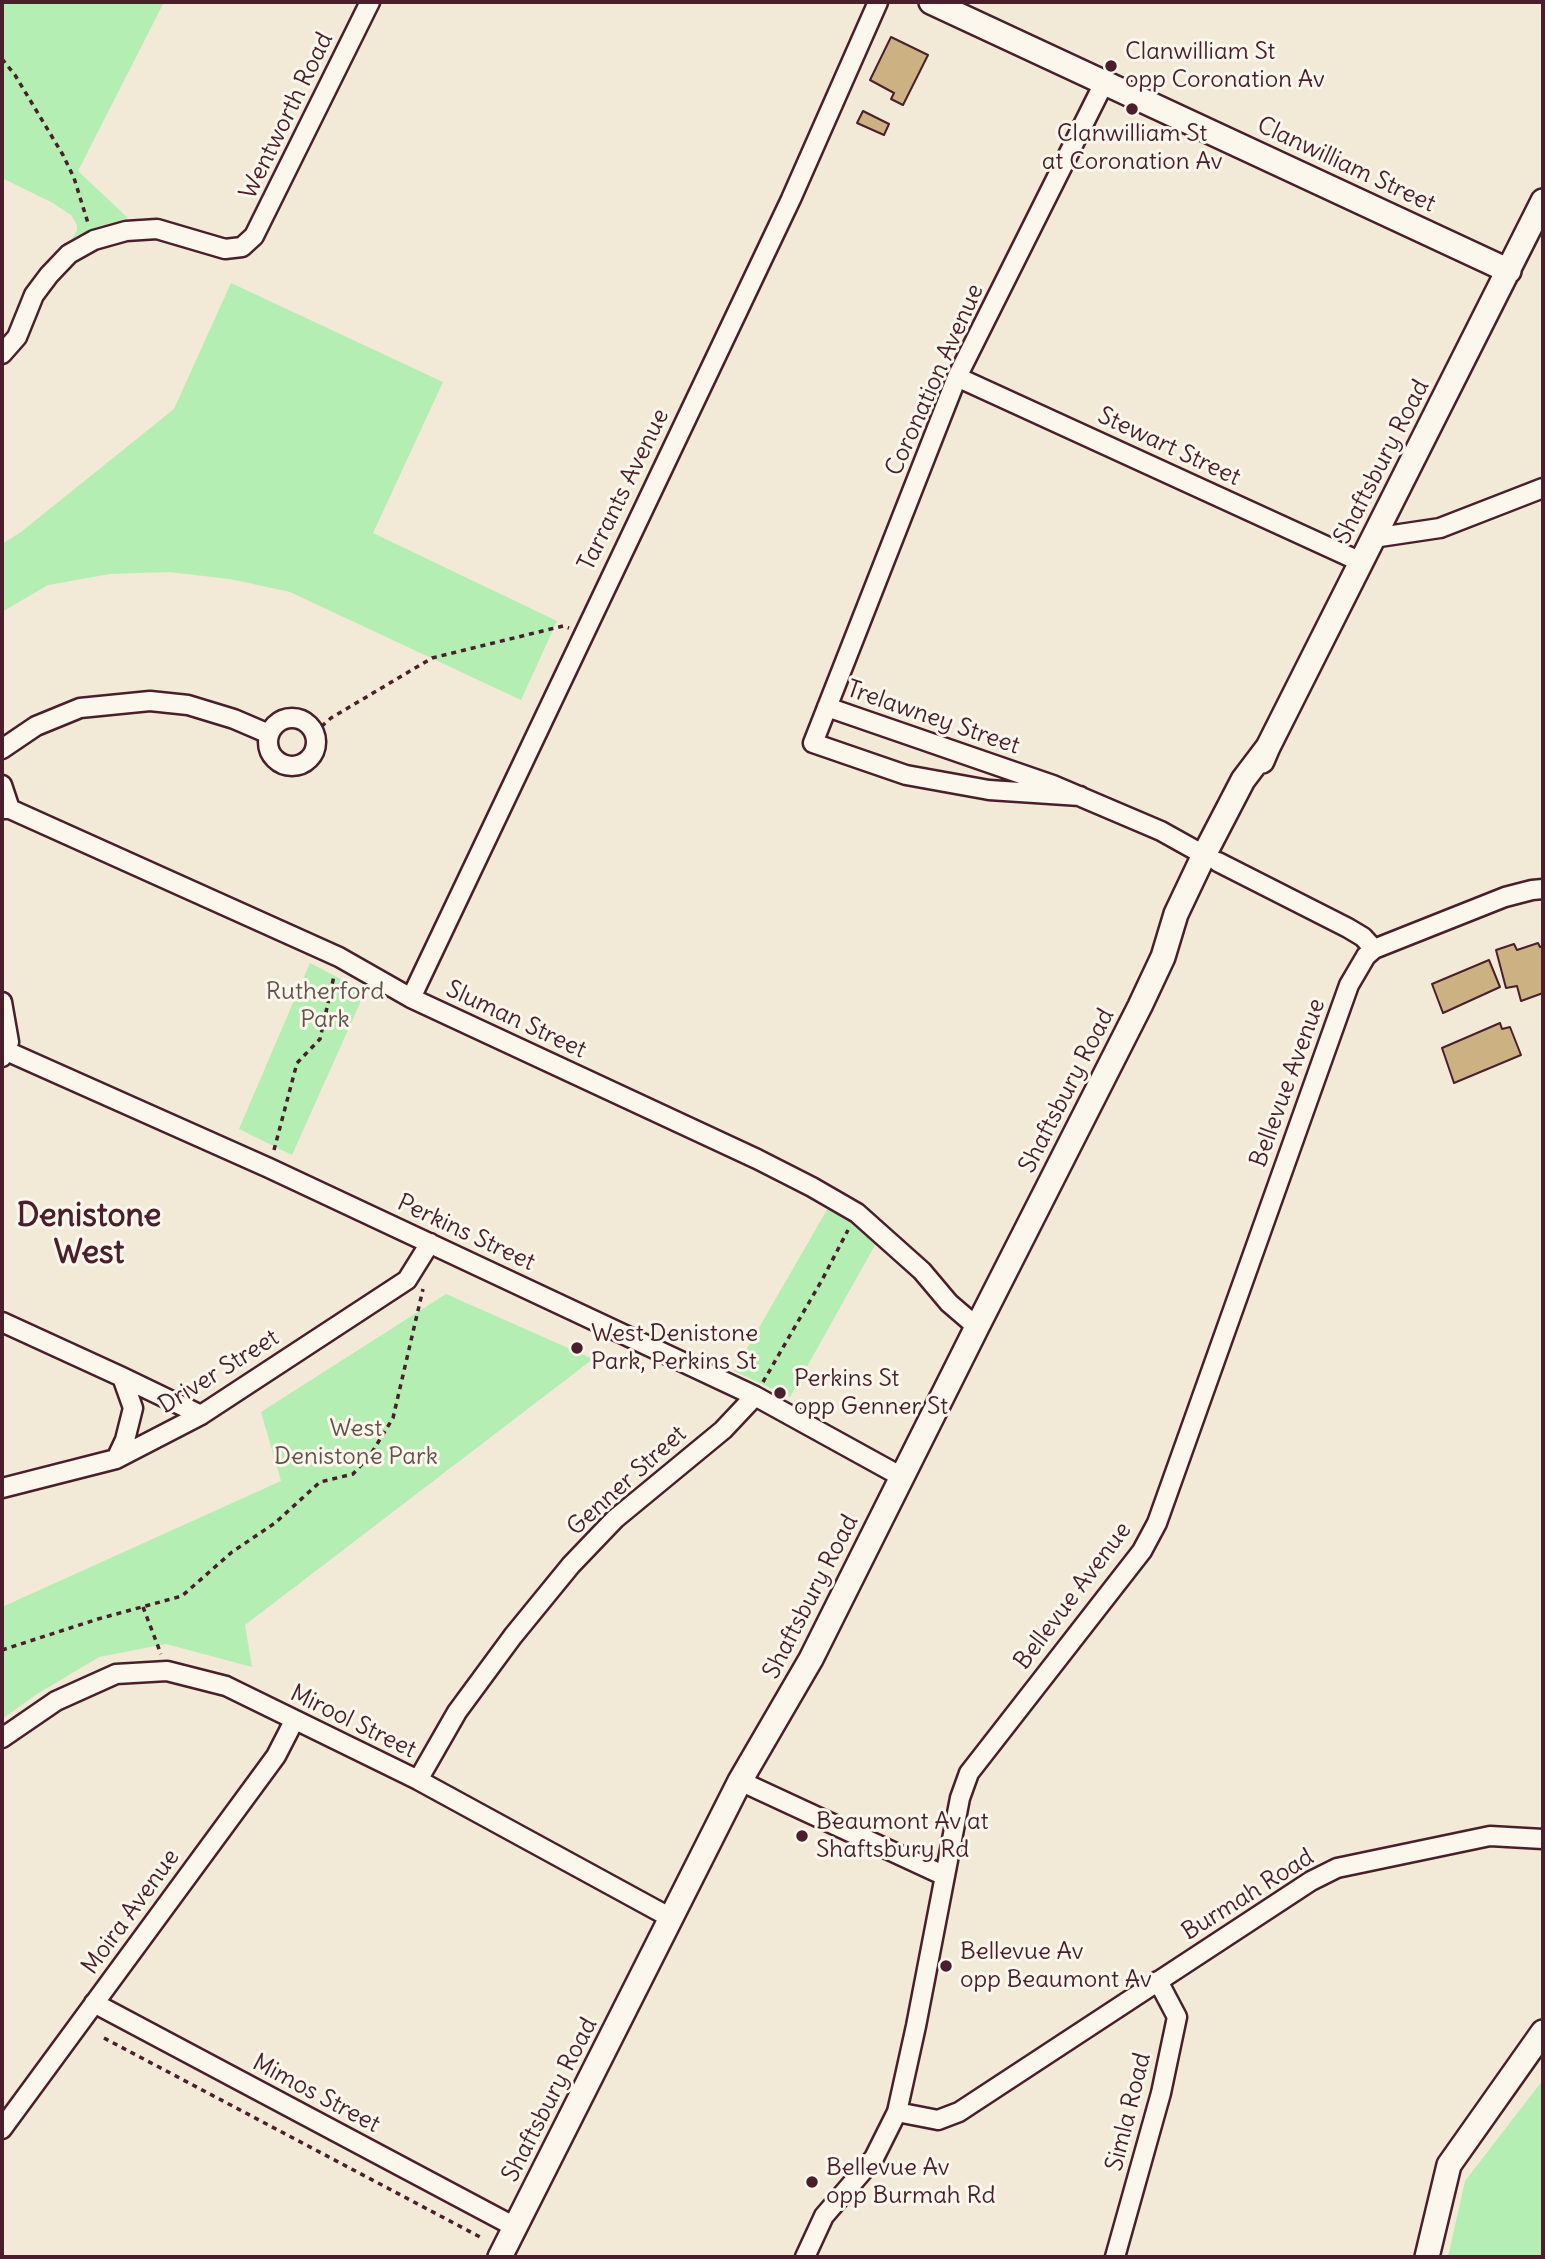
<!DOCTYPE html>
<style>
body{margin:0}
#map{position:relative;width:1545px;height:2259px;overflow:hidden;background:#f2e9d7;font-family:Delius,sans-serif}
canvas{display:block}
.frame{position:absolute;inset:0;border:4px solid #4a1f2b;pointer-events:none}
</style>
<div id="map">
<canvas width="1545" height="2259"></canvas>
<div class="frame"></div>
</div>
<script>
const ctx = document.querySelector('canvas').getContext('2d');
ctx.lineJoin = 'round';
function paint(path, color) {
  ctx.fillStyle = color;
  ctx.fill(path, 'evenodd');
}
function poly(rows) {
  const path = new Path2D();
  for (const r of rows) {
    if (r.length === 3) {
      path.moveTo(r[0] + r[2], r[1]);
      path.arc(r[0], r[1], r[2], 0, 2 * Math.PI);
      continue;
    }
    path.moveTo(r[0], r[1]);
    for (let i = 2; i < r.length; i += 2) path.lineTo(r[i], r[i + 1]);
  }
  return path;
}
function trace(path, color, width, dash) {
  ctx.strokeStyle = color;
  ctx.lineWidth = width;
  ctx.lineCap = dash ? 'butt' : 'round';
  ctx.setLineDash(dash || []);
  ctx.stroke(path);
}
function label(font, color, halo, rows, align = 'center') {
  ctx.font = font + ' Delius,sans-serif';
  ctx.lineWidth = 6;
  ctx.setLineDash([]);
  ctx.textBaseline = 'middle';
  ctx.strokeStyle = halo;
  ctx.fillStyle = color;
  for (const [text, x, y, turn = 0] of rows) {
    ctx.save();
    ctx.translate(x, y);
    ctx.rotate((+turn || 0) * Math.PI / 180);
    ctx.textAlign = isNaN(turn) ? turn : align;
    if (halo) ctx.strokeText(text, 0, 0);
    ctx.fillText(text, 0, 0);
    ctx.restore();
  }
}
const green = poly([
 [2,2,164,2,78,171,128,218,97,227,72,238,77,231,77,225,71,215,53,203,2,178],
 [231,283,443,382,373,533,557,621,521,700,290,592,230,579,169,572,110,574,48,585,2,612,2,544,21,532,174,409],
 [310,963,365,992,292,1155,239,1129],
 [828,1208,879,1238,790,1397,734,1371],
 [446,1294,593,1359,245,1625,252,1667,166,1644,99,1657,37,1694,2,1719,2,1607,281,1481,261,1412],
 [1543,2080,1543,2257,1448,2257,1465,2181]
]);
const building = poly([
 [891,37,928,55,903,105,891,99,894,93,870,80,891,37],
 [863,111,889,124,884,135,857,123,863,111],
 [1538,943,1540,947,1543,946,1543,993,1521,1001,1517,986,1506,988,1496,950,1514,944,1517,950,1538,943],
 [1489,960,1500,987,1443,1013,1432,984,1489,960],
 [1500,1023,1502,1029,1510,1027,1521,1055,1454,1083,1442,1048,1500,1023]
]);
const path = poly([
 [2,59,15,75,63,155,74,178,88,223],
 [314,733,331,718,432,658,563,626,569,628],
 [274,1150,297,1063,320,1039,334,976],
 [763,1382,822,1280,848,1230],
 [143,1607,161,1654],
 [2,1650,98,1619,182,1596,232,1552,275,1523,320,1482,353,1474,371,1454,393,1418,423,1289],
 [104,2038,482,2238]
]);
const minor = poly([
 [2,354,17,337,34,295,49,275,69,254,94,240,126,231,157,229,225,249,242,247,254,236,370,2],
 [957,377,1361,562],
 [1373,538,1440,528,1543,488],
 [827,707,1053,785,1161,831,1204,855],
 [292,742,24],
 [2,749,36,726,80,708,150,701,188,705,234,719,269,734],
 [2,785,10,809],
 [1080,796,989,790,906,775,813,743,957,377,1105,81],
 [2,809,10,809,339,957,411,998,757,1159,812,1187,857,1213,922,1271,949,1303,977,1327],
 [1218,862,1348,928,1363,937,1374,949,1505,897,1532,890,1543,889],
 [411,998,791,199,878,2],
 [2,1002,9,1042,2,1057],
 [2,1049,269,1168,755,1396,902,1477],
 [2,1322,122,1377,201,1415],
 [116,1459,125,1440,133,1408,122,1377],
 [2,1488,116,1459,201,1415,407,1280,430,1243],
 [2,1738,56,1701,116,1674,167,1671,226,1686,418,1780,671,1918],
 [418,1780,457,1712,513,1636,571,1565,615,1519,723,1430,755,1396],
 [740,1781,945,1876],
 [94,2003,515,2227],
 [897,2112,938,2120,959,2112,1311,1881,1337,1868,1490,1836,1543,1839],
 [2,2129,276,1756,294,1721],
 [805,2257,824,2216,874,2158,897,2112,916,2026,960,1798,969,1773,1142,1551,1157,1523,1349,985,1366,956,1374,949],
 [1115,2257,1161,2093,1177,2017,1158,1981]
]);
const tertiary = poly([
 [931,2,1509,271],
 [1262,761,1268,747,1543,201],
 [500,2257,740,1781,811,1659,977,1327,1140,1006,1163,957,1176,914,1204,855,1243,780,1268,747],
 [1427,2257,1449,2165,1543,2032]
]);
const markers = [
 [1111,66,7,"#4a1f2b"],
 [1132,109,7,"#4a1f2b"],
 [577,1348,7,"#4a1f2b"],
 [780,1393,7,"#4a1f2b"],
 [802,1836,7,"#4a1f2b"],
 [946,1966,7,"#4a1f2b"],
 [812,2182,7,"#4a1f2b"]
];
const poiNames = [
 ["Clanwilliam St",1125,52],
 ["opp Coronation Av",1125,80],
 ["Clanwilliam St",1132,134,"center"],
 ["at Coronation Av",1132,162,"center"],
 ["West Denistone",591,1334],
 ["Park, Perkins St",591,1362],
 ["Perkins St",794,1379],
 ["opp Genner St",794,1407],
 ["Beaumont Av at",816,1822],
 ["Shaftsbury Rd",816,1850],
 ["Bellevue Av",960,1952],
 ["opp Beaumont Av",960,1980],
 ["Bellevue Av",826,2168],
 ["opp Burmah Rd",826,2196]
];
const streetNames = [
 ["Wentworth Road",287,116,-64],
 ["Clanwilliam Street",1346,165,25],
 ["Coronation Avenue",935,380,-66],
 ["Stewart Street",1169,447,25],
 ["Shaftsbury Road",1382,462,-63],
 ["Tarrants Avenue",624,490,-64],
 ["Trelawney Street",933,718,19],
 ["Sluman Street",516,1020,25],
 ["Bellevue Avenue",1288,1083,-70],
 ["Shaftsbury Road",1067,1091,-63],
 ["Perkins Street",466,1233,25],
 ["Driver Street",219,1372,-32],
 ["Genner Street",627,1481,-42],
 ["Bellevue Avenue",1073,1596,-53],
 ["Shaftsbury Road",811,1597,-63],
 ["Mirool Street",353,1722,26],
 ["Burmah Road",1248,1895,-32],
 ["Moira Avenue",131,1912,-54],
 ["Mimos Street",316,2094,28],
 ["Shaftsbury Road",550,2100,-63],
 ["Simla Road",1129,2112,-76]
];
const parkNames = [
 ["Rutherford",325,992],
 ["Park",325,1020],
 ["West",356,1429],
 ["Denistone Park",356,1457]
];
const districtNames = [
 ["Denistone",89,1217],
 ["West",89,1254]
];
paint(green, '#b4eeb2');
paint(building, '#ccb182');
trace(building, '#4a1f2b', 2);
trace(minor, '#4a1f2b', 23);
trace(tertiary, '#4a1f2b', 28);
trace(path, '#4a1f2b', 3.5, [5, 5]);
trace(minor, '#fbf7ec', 18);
trace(tertiary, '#fbf7ec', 23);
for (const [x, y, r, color] of markers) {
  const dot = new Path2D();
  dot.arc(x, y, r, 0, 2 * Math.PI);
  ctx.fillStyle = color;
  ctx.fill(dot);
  trace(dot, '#fbf7ec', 2.5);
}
label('24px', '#4a1f2b', '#fbf7ec', poiNames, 'left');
label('24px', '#4a1f2b', '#fbf7ec', streetNames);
label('24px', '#64534d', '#fbf7ec', parkNames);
label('bold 32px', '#4a1f2b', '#fbf7ec', districtNames);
</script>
